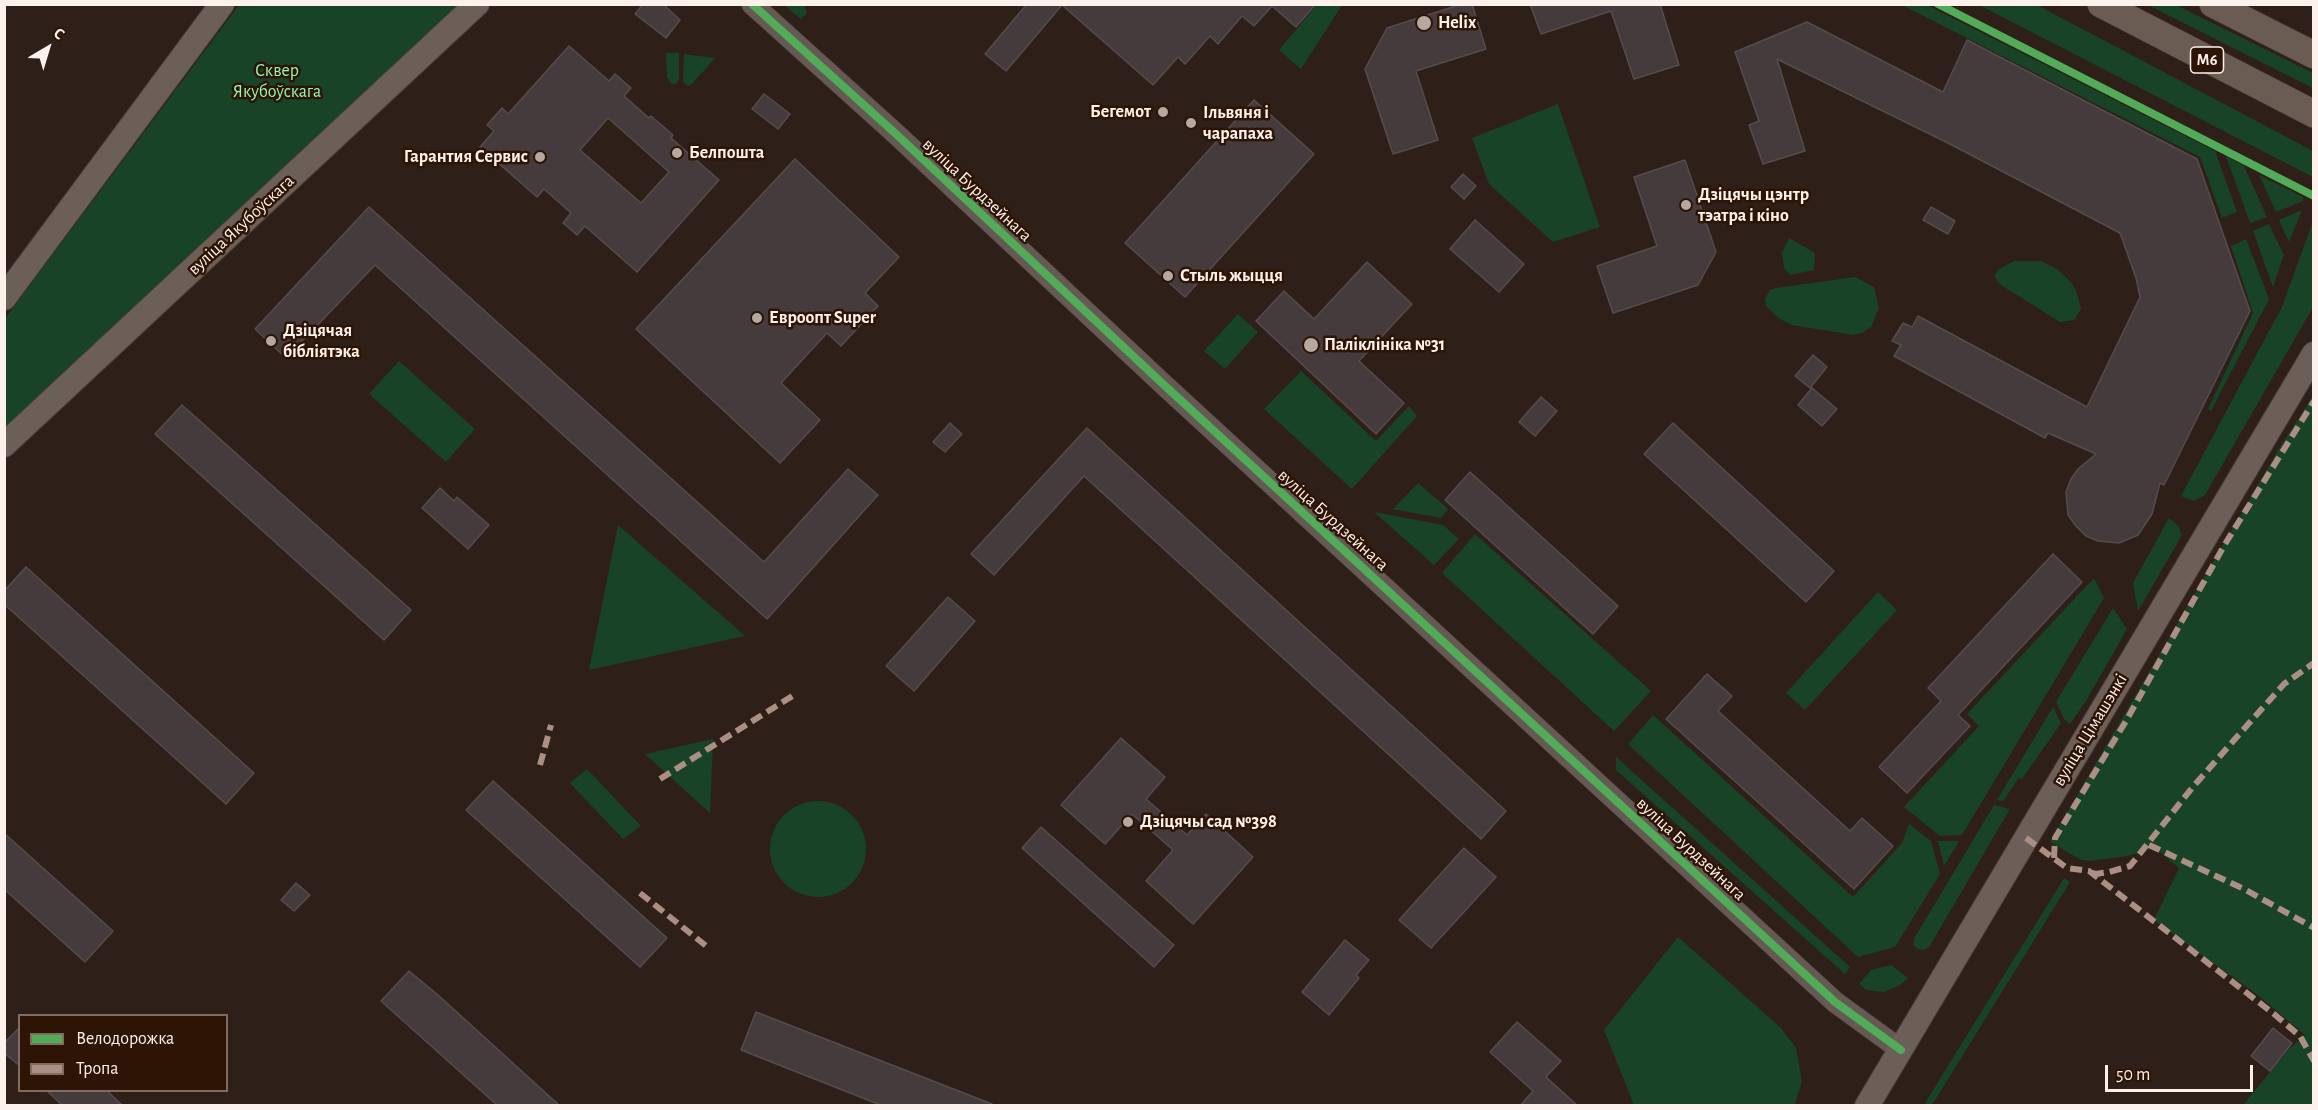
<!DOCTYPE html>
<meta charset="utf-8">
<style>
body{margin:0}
#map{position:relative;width:2318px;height:1110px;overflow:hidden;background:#2e2018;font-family:"Alegreya Sans",sans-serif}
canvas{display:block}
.frame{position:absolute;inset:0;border:6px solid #fdf1eb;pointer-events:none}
.legend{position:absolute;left:18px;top:1014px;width:210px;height:78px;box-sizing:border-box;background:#2e1405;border:2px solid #816c61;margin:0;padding:8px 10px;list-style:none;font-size:18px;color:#fdf1eb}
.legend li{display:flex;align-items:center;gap:12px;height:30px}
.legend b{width:30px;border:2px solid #816c61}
.north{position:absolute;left:18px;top:18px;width:60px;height:60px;-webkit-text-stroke:4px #2e1405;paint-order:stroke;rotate:38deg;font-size:16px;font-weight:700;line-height:24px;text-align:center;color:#fdf1eb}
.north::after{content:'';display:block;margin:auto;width:21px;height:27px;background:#fdf1eb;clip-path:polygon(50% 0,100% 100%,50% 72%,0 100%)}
.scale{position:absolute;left:2105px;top:1065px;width:148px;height:27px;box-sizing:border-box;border:3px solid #fdf1eb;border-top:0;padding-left:8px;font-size:18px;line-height:21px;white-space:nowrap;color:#fdf1eb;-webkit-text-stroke:4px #2e1405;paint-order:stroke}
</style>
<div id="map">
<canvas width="2318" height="1110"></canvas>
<div class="frame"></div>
<ul class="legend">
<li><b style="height:8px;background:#51ab58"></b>Велодорожка</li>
<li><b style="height:8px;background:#ac8f84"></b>Тропа</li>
</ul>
<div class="north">С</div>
<div class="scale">50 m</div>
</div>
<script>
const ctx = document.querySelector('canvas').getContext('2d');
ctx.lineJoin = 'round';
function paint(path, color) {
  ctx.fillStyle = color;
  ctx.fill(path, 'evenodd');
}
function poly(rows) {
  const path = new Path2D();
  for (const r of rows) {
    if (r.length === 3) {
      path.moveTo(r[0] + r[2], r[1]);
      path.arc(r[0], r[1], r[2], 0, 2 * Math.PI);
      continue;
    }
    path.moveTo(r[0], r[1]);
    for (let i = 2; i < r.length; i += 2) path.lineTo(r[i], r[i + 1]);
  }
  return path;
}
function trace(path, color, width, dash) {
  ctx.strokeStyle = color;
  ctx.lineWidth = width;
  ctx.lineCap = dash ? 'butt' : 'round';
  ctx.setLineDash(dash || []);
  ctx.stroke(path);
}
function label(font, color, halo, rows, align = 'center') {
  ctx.font = font + ' "Alegreya Sans",sans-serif';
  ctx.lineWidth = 5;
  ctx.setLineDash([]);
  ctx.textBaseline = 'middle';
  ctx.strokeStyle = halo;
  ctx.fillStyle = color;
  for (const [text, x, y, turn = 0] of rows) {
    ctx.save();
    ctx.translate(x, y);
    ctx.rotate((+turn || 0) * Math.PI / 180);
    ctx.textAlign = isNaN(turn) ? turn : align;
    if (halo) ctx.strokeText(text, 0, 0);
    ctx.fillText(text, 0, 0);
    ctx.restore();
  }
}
const green = poly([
 [239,5,458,5,407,65,5,434,4,320],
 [784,5,804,5,807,13,801,19],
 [1317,5,1342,5,1301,69,1279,50],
 [1902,5,1927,5,2215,151,2237,212,2222,218,2200,157],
 [1979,5,2037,5,2313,151,2313,177],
 [2148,5,2176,5,2313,73,2313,88],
 [666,53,679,53,679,79,676,84,672,84,667,77],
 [684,54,715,58,692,84,688,86,683,82],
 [1558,104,1600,227,1553,242,1489,184,1472,138],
 [2226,156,2244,166,2267,217,2250,223],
 [2259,175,2303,197,2303,201,2276,212],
 [2302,210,2289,242,2279,220],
 [2313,221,2313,307,2205,495,2194,501,2181,496,2282,307],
 [2269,224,2284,255,2273,287,2253,231],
 [1789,238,1815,253,1814,270,1790,275,1784,268,1782,253],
 [2246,239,2269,299,2211,411,2208,409,2253,313,2231,246],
 [2014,261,2041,261,2057,269,2071,282,2077,293,2081,309,2074,320,2060,322,2001,285,1994,276,1998,270],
 [1855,277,1874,287,1879,308,1871,327,1862,333,1853,335,1792,325,1780,319,1766,306,1765,299,1770,290,1776,288],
 [1238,314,1258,332,1225,369,1204,351],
 [399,361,475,429,446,462,369,394],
 [1301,371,1376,441,1409,406,1417,416,1352,489,1264,409],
 [2313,396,2313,1105,2243,1105,2289,1049,2305,1035,2259,996,2154,920,2179,868,2155,848,2128,856,2090,861,2081,860,2050,842,2280,447],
 [1418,483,1448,509,1441,518,1393,509],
 [1374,512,1443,525,1459,539,1434,565],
 [2169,518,2178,526,2182,535,2138,611,2133,583],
 [618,525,745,636,589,670],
 [1475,534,1651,691,1614,731,1442,573],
 [2094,578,2104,598,1962,835,1940,836,1904,807,1979,726,1967,714],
 [1878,592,1897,610,1805,710,1786,693],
 [2113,608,2127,629,2086,701,2070,724,2064,719,2056,702],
 [2053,707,2061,723,2022,779,2019,778,2003,801,1997,800],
 [1653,715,1853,897,1902,843,1909,824,1931,841,1940,874,1895,947,1858,957,1628,744],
 [713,739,710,813,645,754],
 [1616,757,1850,967,1845,974,1616,770],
 [587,769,641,826,623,839,570,783],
 [818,849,48],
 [1994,805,2010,809,1929,947,1923,950,1918,949,1913,945,1915,937],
 [1938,841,1959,841,1944,866],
 [2064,878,2070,882,1932,1105,1928,1105,1925,1103],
 [1678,937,1781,1028,1796,1048,1802,1081,1795,1105,1634,1105,1604,1030],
 [1891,965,1908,978,1900,985,1884,992,1866,990,1859,984,1871,970]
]);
const building = poly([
 [643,4,663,4,680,20,666,38,635,14,643,4],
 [1027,4,1316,4,1296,27,1272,6,1254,26,1242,16,1218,44,1210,36,1185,64,1178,57,1153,85,1062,5,1006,71,985,54,1027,4],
 [1462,4,1472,4,1486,49,1416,71,1438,140,1393,154,1365,69,1387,28,1462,4],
 [1530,4,1660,4,1679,65,1634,79,1611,11,1541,34,1530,4],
 [1807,22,1943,92,1967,40,2197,159,2250,311,2164,485,2160,483,2152,514,2138,535,2119,543,2098,541,2086,536,2076,526,2068,515,2066,492,2071,479,2078,469,2096,454,2048,433,2045,438,1894,356,1901,345,1892,341,1903,323,1912,327,1918,316,2087,407,2140,297,2136,278,2120,233,1948,143,1777,59,1805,151,1763,164,1749,125,1759,121,1735,52,1807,22],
 [569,46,609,81,615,74,631,88,624,96,649,118,651,116,673,135,671,138,719,180,637,272,585,226,577,235,563,223,571,213,544,189,537,197,480,147,494,131,487,125,502,108,508,114,569,46],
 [608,118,669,172,641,203,580,150,608,118],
 [764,94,790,114,778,129,752,109,764,94],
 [1254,100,1314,154,1185,297,1125,243,1254,100],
 [795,159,899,257,865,293,878,306,841,346,827,333,781,383,820,420,780,463,636,329,795,159],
 [1685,160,1716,252,1698,285,1613,313,1597,266,1657,246,1634,177,1685,160],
 [1463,174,1476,186,1464,199,1451,187,1463,174],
 [369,207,764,562,848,469,878,495,767,619,375,265,286,358,255,329,369,207],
 [1931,207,1955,221,1948,234,1923,220,1931,207],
 [1475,220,1524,264,1499,292,1450,249,1475,220],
 [1367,262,1412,304,1359,361,1404,403,1376,434,1256,321,1284,291,1314,319,1367,262],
 [1813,355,1827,367,1810,388,1795,376,1813,355],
 [1812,388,1837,409,1822,426,1798,405,1812,388],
 [1541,397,1557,411,1535,436,1519,422,1541,397],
 [182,405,411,610,384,640,155,434,182,405],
 [950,423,962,434,945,452,933,442,950,423],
 [1673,423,1834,571,1806,602,1644,454,1673,423],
 [1087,428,1506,811,1481,839,1084,476,994,575,971,554,1087,428],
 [1470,472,1618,606,1593,634,1445,500,1470,472],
 [440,488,454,501,457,497,489,525,468,549,422,508,440,488],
 [2053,554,2082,582,1958,715,1970,726,1907,793,1879,767,1941,701,1928,688,2053,554],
 [26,567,254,773,226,804,4,604,4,591,26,567],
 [948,597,975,621,914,691,886,666,948,597],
 [1707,674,1732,696,1718,711,1850,831,1862,818,1893,846,1854,889,1666,719,1707,674],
 [1121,738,1165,777,1146,799,1187,835,1206,814,1253,857,1193,924,1146,881,1173,850,1132,814,1105,844,1061,805,1121,738],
 [493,781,667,938,640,967,466,810,493,781],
 [1041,827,1174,945,1154,967,1022,848,1041,827],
 [4,833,113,931,85,962,4,889,4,833],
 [1464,848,1496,877,1431,948,1399,920,1464,848],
 [296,883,310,895,294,911,281,900,296,883],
 [1345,940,1369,960,1356,975,1359,978,1329,1015,1302,992,1345,940],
 [409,971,438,995,560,1106,498,1106,381,1001,409,971],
 [756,1012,992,1104,992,1106,883,1106,741,1050,756,1012],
 [1517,1022,1561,1061,1546,1077,1578,1106,1520,1106,1533,1091,1490,1052,1517,1022],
 [20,1027,20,1066,4,1053,4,1043,20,1027],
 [2273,1028,2292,1043,2270,1071,2251,1056,2273,1028],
 [46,1090,106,1090,123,1106,63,1106,46,1090]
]);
const tertiary = poly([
 [752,4,896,134,1163,384,1835,1002,1901,1050]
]);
const secondary = poly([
 [4,298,222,4],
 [4,445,477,4],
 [1867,1106,2314,354]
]);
const primary = poly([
 [2101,4,2314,114],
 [2213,4,2314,55]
]);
const quiet = poly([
 [540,765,551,725],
 [660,779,794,695],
 [2026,838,2067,868,2089,871,2274,1014,2300,1036,2314,1061],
 [2149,845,2244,889,2314,928],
 [2054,858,2055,838,2126,721,2225,544,2314,401],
 [2092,873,2096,874,2109,872,2130,866,2192,788,2235,739,2284,684,2314,663],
 [640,893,710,949]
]);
const cycleway = poly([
 [752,4,896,134,1163,384,1835,1002,1901,1050],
 [1938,4,2314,196]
]);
const markers = [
 [1424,23,8,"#b5a8a1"],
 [1163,112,6,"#b5a8a1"],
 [1191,123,6,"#b5a8a1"],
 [677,153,6,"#b5a8a1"],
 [540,157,6,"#b5a8a1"],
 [1686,205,6,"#b5a8a1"],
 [1168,276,6,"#b5a8a1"],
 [757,318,6,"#b5a8a1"],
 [271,341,6,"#b5a8a1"],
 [1311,345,8,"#b5a8a1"],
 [1128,822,6,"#b5a8a1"]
];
const shields = [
 [2207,60,33]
];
const shieldNames = [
 ["М6",2207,60]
];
const poiNames = [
 ["Helix",1438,23],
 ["Бегемот",1151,112,"right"],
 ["Ільвяня і",1203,113],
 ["чарапаха",1203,134],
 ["Белпошта",689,153],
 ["Гарантия Сервис",528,157,"right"],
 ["Дзіцячы цэнтр",1698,195],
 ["тэатра і кіно",1698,216],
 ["Стыль жыцця",1180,276],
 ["Евроопт Super",769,318],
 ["Дзіцячая",283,331],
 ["бібліятэка",283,352],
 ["Паліклініка №31",1324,345],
 ["Дзіцячы сад №398",1140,822]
];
const parkNames = [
 ["Сквер",277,71],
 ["Якубоўскага",277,92]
];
const streetNames = [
 ["вуліца Бурдзейнага",977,190,43],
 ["вуліца Якубоўскага",241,225,-43],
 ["вуліца Бурдзейнага",1333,520,42],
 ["вуліца Цімашэнкі",2090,730,-59],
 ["вуліца Бурдзейнага",1691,849,43]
];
paint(green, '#184326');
paint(building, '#463b3c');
trace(building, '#564b4d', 1.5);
trace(tertiary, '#483d37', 22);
trace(secondary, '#483d37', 26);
trace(primary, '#483d37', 28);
trace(tertiary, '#645953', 21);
trace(secondary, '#6c5f57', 24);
trace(primary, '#6a5c53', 27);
trace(quiet, '#ac8f84', 6, [12, 6]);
trace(cycleway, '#51ab58', 8);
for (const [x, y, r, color] of markers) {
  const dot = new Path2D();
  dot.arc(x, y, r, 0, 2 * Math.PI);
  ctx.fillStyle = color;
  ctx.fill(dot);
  trace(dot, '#2e1405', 2);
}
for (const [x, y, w] of shields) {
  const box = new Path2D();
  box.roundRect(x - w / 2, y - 13, w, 26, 4.5);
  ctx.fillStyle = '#2e1405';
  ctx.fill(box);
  trace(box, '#fdf1eb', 1.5);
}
label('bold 16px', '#fdf1eb', null, shieldNames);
label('bold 18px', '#fdf1eb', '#2e1405', poiNames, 'left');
label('18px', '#91f8af', '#2e1405', parkNames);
label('18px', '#fdf1eb', '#2e1405', streetNames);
</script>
